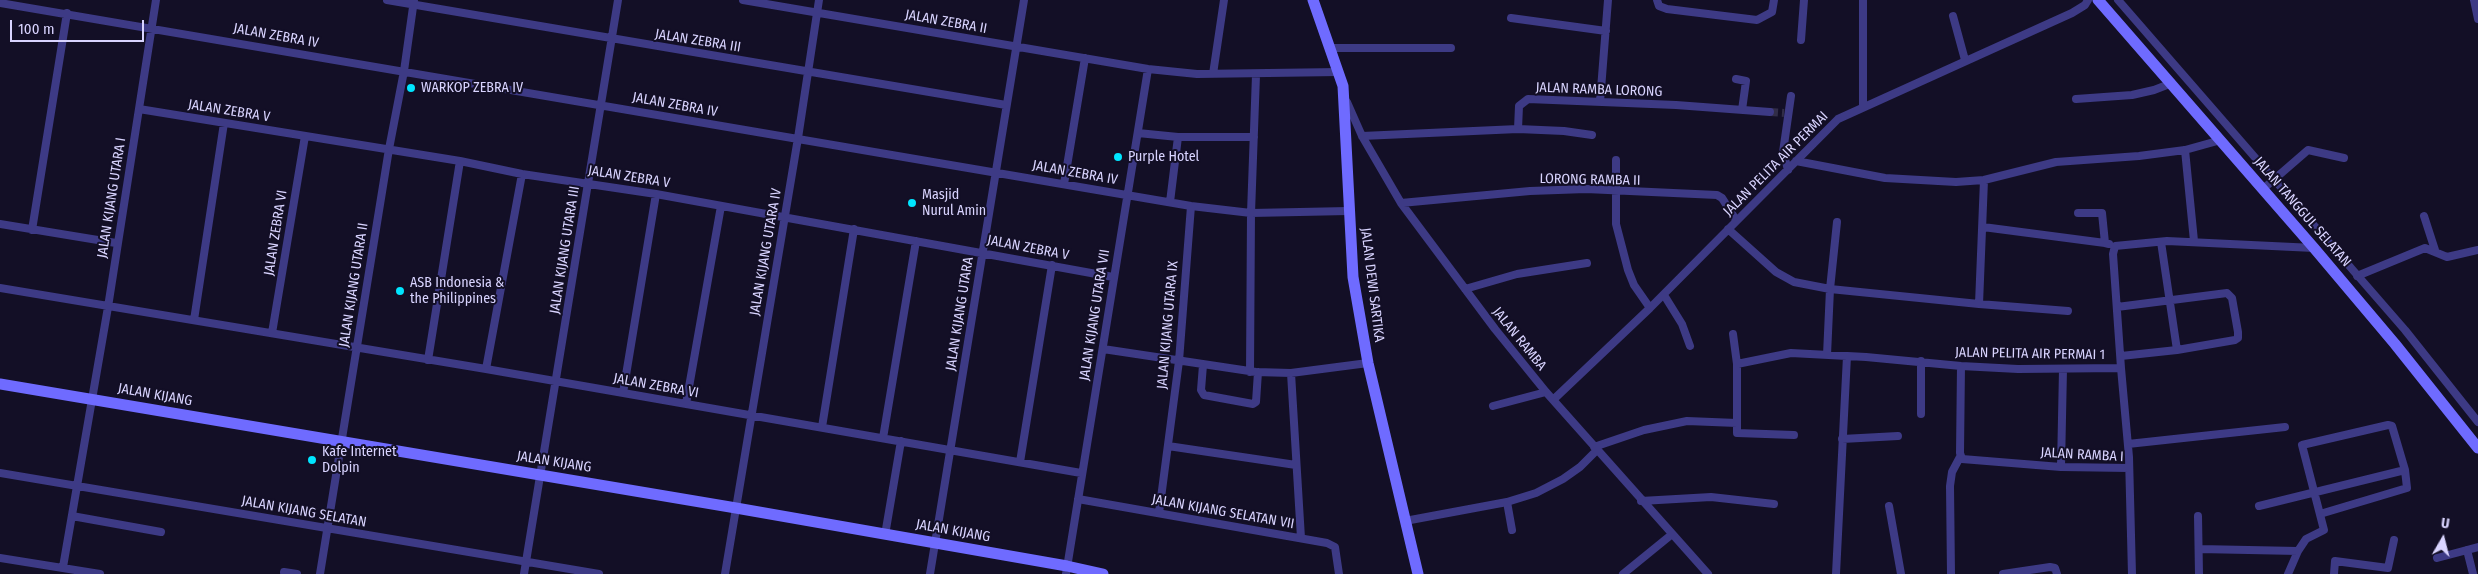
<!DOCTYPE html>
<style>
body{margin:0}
#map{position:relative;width:2478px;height:574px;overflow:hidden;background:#130f26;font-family:"Fira Sans Condensed",sans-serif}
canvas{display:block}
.north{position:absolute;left:2418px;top:514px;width:50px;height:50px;-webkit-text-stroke:4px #130f26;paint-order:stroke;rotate:8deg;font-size:14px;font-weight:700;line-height:20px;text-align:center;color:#d9d4ff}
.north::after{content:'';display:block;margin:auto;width:18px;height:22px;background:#d9d4ff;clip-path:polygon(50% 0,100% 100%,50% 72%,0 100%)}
.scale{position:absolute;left:10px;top:20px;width:134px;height:22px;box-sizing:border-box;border:2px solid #d9d4ff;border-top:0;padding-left:6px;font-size:15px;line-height:18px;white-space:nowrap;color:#d9d4ff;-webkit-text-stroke:4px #130f26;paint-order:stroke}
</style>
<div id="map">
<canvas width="2478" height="574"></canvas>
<div class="north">U</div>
<div class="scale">100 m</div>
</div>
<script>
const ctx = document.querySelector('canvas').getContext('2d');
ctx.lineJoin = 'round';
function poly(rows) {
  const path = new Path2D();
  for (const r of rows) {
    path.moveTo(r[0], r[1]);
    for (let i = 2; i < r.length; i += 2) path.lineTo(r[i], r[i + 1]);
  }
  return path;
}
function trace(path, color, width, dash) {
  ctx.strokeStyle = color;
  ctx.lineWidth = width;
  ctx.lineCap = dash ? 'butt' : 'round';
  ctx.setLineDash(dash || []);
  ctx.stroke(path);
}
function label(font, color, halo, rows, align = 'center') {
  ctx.font = font + ' "Fira Sans Condensed",sans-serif';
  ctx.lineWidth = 4;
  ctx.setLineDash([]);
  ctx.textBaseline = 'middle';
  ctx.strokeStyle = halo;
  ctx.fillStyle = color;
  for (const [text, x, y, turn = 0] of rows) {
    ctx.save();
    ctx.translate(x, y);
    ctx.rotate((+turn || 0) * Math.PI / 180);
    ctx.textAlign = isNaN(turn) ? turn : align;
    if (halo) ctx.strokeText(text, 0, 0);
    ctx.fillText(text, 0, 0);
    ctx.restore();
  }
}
const streetTunnel = poly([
 [1770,112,1784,113]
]);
const street = poly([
 [387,0,1006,105],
 [743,0,1148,69,1197,74,1339,72],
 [1657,0,1659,6,1667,9,1757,20,1772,12,1774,0],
 [2118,0,2405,330,2478,422],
 [2474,0,2478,19],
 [0,3,1191,206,1251,213,1348,211],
 [1953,16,1965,60],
 [1511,18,1606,31],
 [1801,40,1804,0],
 [1331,48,1451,48],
 [1213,74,1224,0],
 [1736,79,1746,81,1742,110],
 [2076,99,2132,95,2154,90,2172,83],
 [1347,102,1362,136,1401,203,1495,329,1546,392,1708,574],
 [1600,102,1608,0],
 [1863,107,1863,0],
 [139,109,460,161,522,174,656,194,1113,277],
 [1518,129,1564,131,1592,135],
 [1138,133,1178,137,1254,137],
 [1362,136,1518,129,1519,106,1528,99,1676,105,1770,112],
 [2185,150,2194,241],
 [1616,160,1616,224,1628,270,1634,285,1650,308],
 [1796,161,1885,178,1956,182,1984,180,2056,162,2139,156,2185,150,2221,140],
 [1788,170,1783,152,1791,96],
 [1064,184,1085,58],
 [2263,189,2308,150,2344,158],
 [1170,202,1178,137],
 [1401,203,1530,191,1586,189,1717,195,1722,198,1736,220],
 [2078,213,2102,213,2105,243,2109,244],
 [2424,216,2435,250],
 [0,224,116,243],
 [1983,227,2105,243],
 [1728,229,1776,272,1794,282,1830,289,1979,304,1984,180],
 [32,230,67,13],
 [2161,242,2177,350],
 [2357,276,2425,248,2447,257,2478,250],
 [0,288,486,369,1081,473],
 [1465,289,1517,274,1587,263],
 [1664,295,1682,324,1690,346],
 [1979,304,2068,311],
 [2117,307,2227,293,2232,298,2238,332,2238,338,2235,340,2177,350,2121,356],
 [194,320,224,123],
 [272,333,305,136],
 [1733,334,1737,364,1737,433,1794,435],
 [1103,349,1256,372,1291,373,1368,363],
 [1827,355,1830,289,1837,222],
 [428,360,460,161],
 [1921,361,1921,414],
 [1737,364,1791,353,1866,357,1961,366,2018,369,2121,368,2113,254,2115,246,2167,241,2314,248],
 [1203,365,1201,390,1204,395,1253,404,1256,402,1258,372],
 [1961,366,1960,453,1962,459,2061,467,2129,468],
 [2121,368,2129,457,2132,574],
 [486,369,522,174],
 [1250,372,1251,213,1256,75],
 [1291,373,1301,538],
 [623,393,656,194],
 [1553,400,1650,308,1838,119,2072,13,2085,5,2088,0],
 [686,404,721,206],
 [1493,406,1546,392],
 [822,427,854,229],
 [883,438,916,241],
 [1842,439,1898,436],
 [2128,444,2285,427],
 [1168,446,1296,465],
 [1594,447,1644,430,1687,421,1737,423],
 [1020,462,1052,265],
 [2061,467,2063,369],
 [0,473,599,574],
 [1078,499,1327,543,1335,547,1339,574],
 [1641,501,1711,497,1774,504],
 [1507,502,1536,493,1563,479,1580,467,1597,450],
 [1889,506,1901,574],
 [2259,506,2405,470],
 [1159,513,1179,361,1191,206],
 [72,516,161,532],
 [2198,516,2199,574],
 [1405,521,1507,502,1512,530],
 [885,535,901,441],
 [2199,549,2298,551],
 [2467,550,2473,574],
 [0,558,100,574],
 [2437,558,2478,547],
 [63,567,108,307,156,0],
 [284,572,297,574],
 [320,574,389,149,404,71,414,0],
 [524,574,618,0],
 [725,574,798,138,819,0],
 [930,574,1024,0],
 [1066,574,1148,69],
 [1623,574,1671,535],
 [1836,574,1847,356],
 [1951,574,1950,486,1952,472,1960,457],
 [2003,574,2050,567,2055,568,2057,574],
 [2288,574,2298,551,2306,539,2324,530,2302,445,2388,425,2392,426,2405,470,2407,488,2320,514],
 [2334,574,2335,561,2388,568,2394,540]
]);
const secondary = poly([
 [1313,0,1343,86,1353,277,1368,363,1418,574],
 [2098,0,2314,248,2395,344,2478,448],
 [0,384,736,508,1067,566,1103,574]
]);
const markers = [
 [411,88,5,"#00e5ff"],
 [1118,157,5,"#00e5ff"],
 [912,203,5,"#00e5ff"],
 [400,291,5,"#00e5ff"],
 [312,460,5,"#00e5ff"]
];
const streetNames = [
 ["JALAN ZEBRA II",946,22,10],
 ["JALAN ZEBRA IV",276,36,10],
 ["JALAN ZEBRA III",698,41,9],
 ["JALAN RAMBA LORONG",1599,90,2],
 ["JALAN ZEBRA IV",675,105,10],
 ["JALAN ZEBRA V",229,111,9],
 ["JALAN PELITA AIR PERMAI",1776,164,-45],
 ["JALAN ZEBRA IV",1075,173,10],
 ["JALAN ZEBRA V",629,177,9],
 ["LORONG RAMBA II",1590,180,1],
 ["JALAN KIJANG UTARA I",112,198,-81],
 ["JALAN TANGGUL SELATAN",2302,212,49],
 ["JALAN ZEBRA VI",276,233,-81],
 ["JALAN ZEBRA V",1028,248,11],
 ["JALAN KIJANG UTARA III",565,250,-81],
 ["JALAN KIJANG UTARA IV",766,252,-80],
 ["JALAN KIJANG UTARA II",354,285,-81],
 ["JALAN DEWI SARTIKA",1372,285,83],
 ["JALAN KIJANG UTARA",960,314,-81],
 ["JALAN KIJANG UTARA VII",1095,315,-81],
 ["JALAN KIJANG UTARA IX",1168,325,-85],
 ["JALAN RAMBA",1519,339,51],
 ["JALAN PELITA AIR PERMAI 1",2030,354,1],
 ["JALAN ZEBRA VI",656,386,10],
 ["JALAN KIJANG",155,395,10],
 ["JALAN RAMBA I",2082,455,3],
 ["JALAN KIJANG",554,462,9],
 ["JALAN KIJANG SELATAN",304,512,10],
 ["JALAN KIJANG SELATAN VII",1223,512,10],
 ["JALAN KIJANG",953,531,10]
];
const poiNames = [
 ["WARKOP ZEBRA IV",421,88],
 ["Purple Hotel",1128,157],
 ["Masjid",922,195],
 ["Nurul Amin",922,211],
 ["ASB Indonesia &",410,283],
 ["the Philippines",410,299],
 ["Kafe Internet",322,452],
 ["Dolpin",322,468]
];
trace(streetTunnel, '#312d47', 8, [8, 4]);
trace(street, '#3d3a85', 8);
trace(secondary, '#6f6bff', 11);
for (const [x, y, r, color] of markers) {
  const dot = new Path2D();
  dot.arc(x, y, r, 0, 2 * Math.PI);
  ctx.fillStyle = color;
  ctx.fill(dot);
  trace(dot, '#130f26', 2);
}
label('14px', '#d9d4ff', '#130f26', streetNames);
label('14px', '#d9d4ff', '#130f26', poiNames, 'left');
</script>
